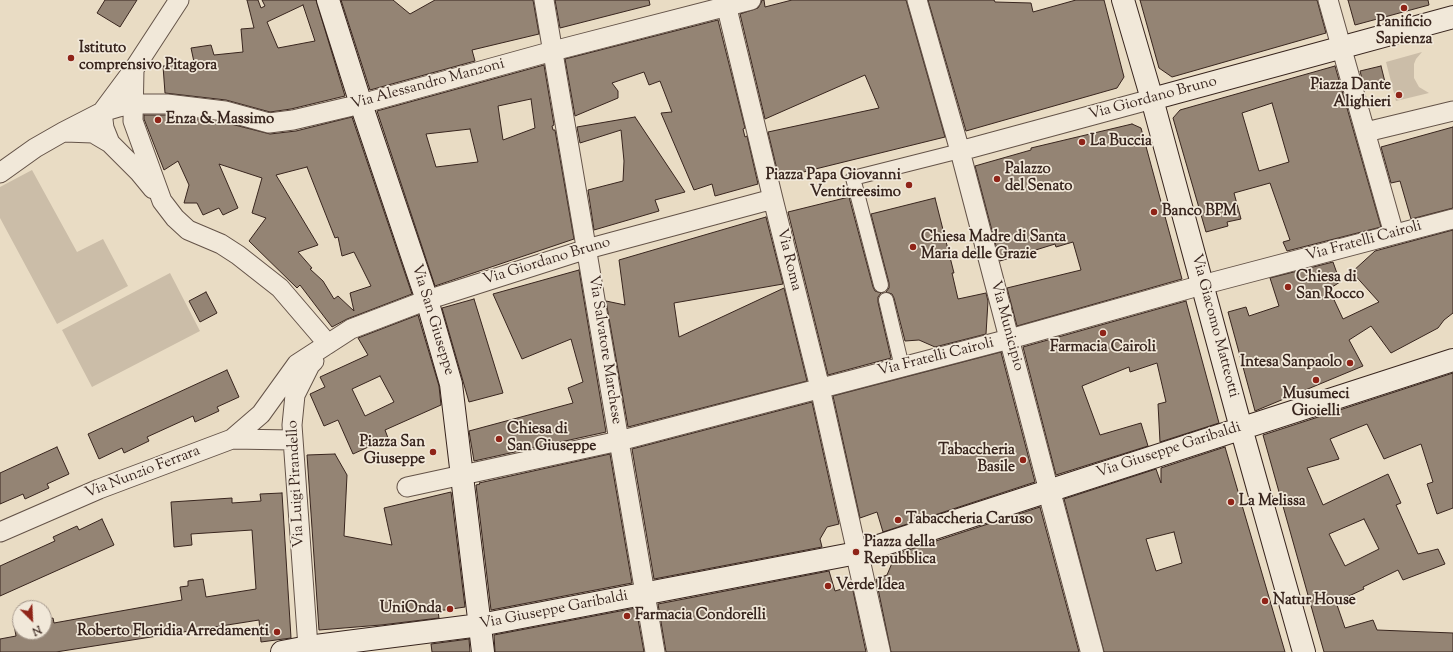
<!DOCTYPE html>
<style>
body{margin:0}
#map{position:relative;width:1453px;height:652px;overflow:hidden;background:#e9dcc4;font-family:"Sorts Mill Goudy",serif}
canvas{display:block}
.north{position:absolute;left:12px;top:600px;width:40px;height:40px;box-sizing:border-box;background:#f1e8d9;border:1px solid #a79a8e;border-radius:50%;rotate:156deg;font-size:11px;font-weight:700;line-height:16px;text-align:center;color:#38251e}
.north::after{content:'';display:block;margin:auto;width:14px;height:18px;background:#8f2418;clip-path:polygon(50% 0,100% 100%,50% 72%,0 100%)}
</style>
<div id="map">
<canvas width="1453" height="652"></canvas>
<div class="north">N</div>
</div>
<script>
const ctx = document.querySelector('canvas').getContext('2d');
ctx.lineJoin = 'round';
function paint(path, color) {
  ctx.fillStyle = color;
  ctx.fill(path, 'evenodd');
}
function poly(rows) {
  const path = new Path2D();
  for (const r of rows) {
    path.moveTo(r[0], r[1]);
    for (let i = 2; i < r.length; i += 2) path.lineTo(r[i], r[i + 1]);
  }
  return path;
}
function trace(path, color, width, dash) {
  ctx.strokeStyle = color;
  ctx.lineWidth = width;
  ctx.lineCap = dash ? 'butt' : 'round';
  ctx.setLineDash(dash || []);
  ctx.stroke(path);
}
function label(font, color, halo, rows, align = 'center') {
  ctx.font = font + ' "Sorts Mill Goudy",serif';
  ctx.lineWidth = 3.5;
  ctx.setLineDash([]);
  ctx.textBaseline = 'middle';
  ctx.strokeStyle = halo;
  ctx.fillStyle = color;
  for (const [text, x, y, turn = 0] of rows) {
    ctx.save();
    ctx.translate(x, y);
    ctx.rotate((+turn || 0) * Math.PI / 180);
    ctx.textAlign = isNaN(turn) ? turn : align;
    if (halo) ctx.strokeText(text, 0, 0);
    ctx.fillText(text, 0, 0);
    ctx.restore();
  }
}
const green = poly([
 [1422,52,1416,59,1414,64,1414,78,1419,87,1429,93,1396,101,1386,62],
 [32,170,77,252,103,239,128,286,57,324,0,218,0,187],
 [170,273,200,331,92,387,62,330]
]);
const building = poly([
 [105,0,137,0,120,27,97,13,105,0],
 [247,0,258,0,261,8,265,6,262,0,316,0,345,96,291,109,270,112,226,100,165,93,163,66,194,62,191,48,211,45,214,55,243,52,241,29,254,28,247,0],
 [303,5,315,41,278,48,267,22,303,5],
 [341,0,393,0,410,14,435,0,533,0,539,34,472,50,475,61,370,90,341,0],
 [555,0,649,0,650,5,560,28,555,0],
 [762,0,764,0,765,7,792,0,906,0,945,137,779,178,768,132,879,108,865,75,765,119,740,14,758,8,761,3,762,0],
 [928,0,994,0,995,2,1031,3,1033,12,1076,0,1104,0,1124,77,1117,88,966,131,928,0],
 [1140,0,1317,0,1326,33,1172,77,1159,68,1140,0],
 [1348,0,1428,0,1429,5,1355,25,1348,0],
 [718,20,745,128,743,129,745,137,747,136,758,184,715,196,712,184,694,190,661,113,672,112,660,81,649,85,644,72,612,83,618,91,618,98,575,116,565,59,718,20],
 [544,65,554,125,552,126,553,130,555,130,574,239,435,286,377,111,544,65],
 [531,99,535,128,503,140,498,106,531,99],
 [470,129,478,162,436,167,426,134,470,129],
 [1335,66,1381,227,1287,251,1283,242,1290,240,1270,183,1234,193,1241,219,1227,222,1228,226,1206,232,1173,118,1180,110,1335,66],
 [1272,103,1289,162,1259,171,1242,113,1272,103],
 [1381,66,1385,82,1364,87,1360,71,1381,66],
 [144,115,166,115,223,122,270,134,296,131,352,117,412,294,347,319,332,327,300,285,297,288,249,241,266,218,252,213,262,178,219,164,238,208,223,215,219,208,203,215,197,203,184,203,189,185,178,161,164,170,144,119,144,115],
 [307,167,335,238,338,237,342,256,354,252,371,286,350,293,354,311,338,296,334,299,323,281,310,269,312,268,298,252,318,245,276,175,307,167],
 [635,117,685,192,655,200,659,211,594,230,588,190,623,181,624,161,621,130,580,143,577,127,635,117],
 [1132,124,1141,128,1182,279,1017,326,1007,288,1081,270,1073,242,1056,247,1055,244,1000,261,975,166,1031,150,1031,148,1132,124],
 [1453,127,1453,208,1411,219,1400,181,1391,183,1381,147,1453,127],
 [849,197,873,287,875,291,881,293,878,297,878,302,891,358,828,375,788,212,849,197],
 [935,198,954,273,952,273,958,299,986,293,988,301,986,334,935,347,919,340,905,341,894,298,892,294,886,292,889,288,889,283,871,214,935,198],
 [766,217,783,284,674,303,679,337,784,288,807,381,628,427,606,301,625,305,619,260,766,217],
 [1453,230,1453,313,1444,320,1438,328,1391,353,1371,326,1349,340,1363,366,1255,411,1228,312,1246,307,1249,316,1279,306,1270,278,1333,262,1340,282,1329,289,1343,319,1379,302,1352,272,1375,251,1453,230],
 [579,270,606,432,474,461,469,431,573,403,568,388,583,382,571,339,522,359,493,294,579,270],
 [206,292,217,313,200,322,189,301,206,292],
 [474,299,503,393,469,402,442,308,474,299],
 [1186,301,1219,423,1160,442,1158,404,1166,402,1157,363,1130,372,1129,367,1082,386,1100,435,1141,423,1148,446,1056,475,1023,347,1186,301],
 [418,315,439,386,441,405,385,430,388,438,353,454,338,420,324,426,310,394,325,387,320,377,368,355,358,338,418,315],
 [380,376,394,402,365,416,352,389,380,376],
 [1001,352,1035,482,883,532,877,512,860,518,833,396,1001,352],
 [227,370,239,397,217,407,219,411,195,422,193,416,147,437,149,441,124,453,122,448,99,459,88,434,227,370],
 [1453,373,1453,508,1437,514,1427,484,1433,482,1421,444,1384,459,1367,424,1330,439,1339,459,1307,468,1323,505,1388,474,1401,503,1396,505,1418,554,1438,549,1445,564,1403,580,1398,570,1363,587,1364,589,1336,602,1345,628,1373,620,1377,630,1453,633,1453,652,1324,652,1263,435,1453,373],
 [1364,519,1379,549,1345,566,1329,534,1364,519],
 [812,402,839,524,827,527,820,539,822,547,654,579,632,449,812,402],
 [57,447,69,474,47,484,49,488,25,499,23,494,0,504,0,473,57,447],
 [1225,447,1285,652,1104,652,1064,499,1156,469,1161,483,1161,468,1225,447],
 [1174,532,1182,563,1156,571,1146,539,1174,532],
 [335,454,347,475,344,536,392,545,384,508,451,492,465,607,438,611,439,618,381,625,319,630,307,455,335,454],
 [610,454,632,583,491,610,476,485,480,484,479,483,610,454],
 [282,493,291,638,261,642,259,620,56,652,0,652,0,639,16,636,14,625,20,624,20,632,44,632,44,620,53,618,54,623,182,600,180,587,188,586,188,581,203,579,206,597,256,589,252,530,191,534,192,545,174,547,171,502,232,498,232,503,261,501,260,494,282,493],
 [1040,507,1079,652,891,652,876,579,887,575,892,563,890,556,1040,507],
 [102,519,114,545,0,596,0,566,55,541,53,537,77,526,79,530,102,519],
 [829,571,835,591,852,586,866,652,666,652,658,604,829,571],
 [636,608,644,652,495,652,494,635,636,608],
 [469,639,470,652,432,652,431,644,469,639]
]);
const pedestrian = poly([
 [881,285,853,178,960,151],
 [886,300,902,367]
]);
const minor = poly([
 [544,0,655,652],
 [725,0,773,199,820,388,857,553],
 [917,0,960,151,1049,491],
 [1328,0,1394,234],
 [134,69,133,121,162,201,175,218,188,230,221,244,238,255,280,288,328,344],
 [65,132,93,133,110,143,139,172,153,189],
 [1366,132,1453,111],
 [110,143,104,128,102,112,134,69,179,0],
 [960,151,1152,99],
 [0,173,35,148,63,132,102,112,119,107,134,104,167,104,225,111,269,123,293,120,361,104,553,51,751,0],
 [232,439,261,414,297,364,351,329,427,300,587,249,773,199],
 [407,487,619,441,1017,337,1202,285,1453,219],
 [0,532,99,489,232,439,292,440],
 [308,647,292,425,295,395,310,365,314,361]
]);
const tertiary = poly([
 [1049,491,1092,652],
 [857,553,879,652]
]);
const secondary = poly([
 [328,0,361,104,427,300,451,384,483,652],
 [1123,0,1152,99,1241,428,1304,652],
 [1152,99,1453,17],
 [282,652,308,647,480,625,857,553,1453,360]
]);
const markers = [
 [1404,8,4,"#8f2418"],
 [71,58,4,"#8f2418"],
 [1399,95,4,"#8f2418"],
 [158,120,4,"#8f2418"],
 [1082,142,4,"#8f2418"],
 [997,179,4,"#8f2418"],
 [909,185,4,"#8f2418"],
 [1154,212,4,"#8f2418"],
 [913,247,4,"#8f2418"],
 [1288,287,4,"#8f2418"],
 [1103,333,4,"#8f2418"],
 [1350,363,4,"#8f2418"],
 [1316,380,4,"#8f2418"],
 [499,439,4,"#8f2418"],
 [433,452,4,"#8f2418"],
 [1023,460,4,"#8f2418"],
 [1231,502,4,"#8f2418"],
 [898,520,4,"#8f2418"],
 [856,552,4,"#8f2418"],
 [828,586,4,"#8f2418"],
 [1265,601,4,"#8f2418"],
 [450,609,4,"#8f2418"],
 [627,616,4,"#8f2418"],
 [277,632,4,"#8f2418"]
];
const poiNames = [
 ["Panificio",1404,23,"center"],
 ["Sapienza",1404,40,"center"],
 ["Istituto",79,49],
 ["comprensivo Pitagora",79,66],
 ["Piazza Dante",1391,86,"right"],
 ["Alighieri",1391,103,"right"],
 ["Enza & Massimo",166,120],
 ["La Buccia",1090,142],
 ["Palazzo",1005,170],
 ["del Senato",1005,187],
 ["Piazza Papa Giovanni",901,176,"right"],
 ["Ventitreesimo",901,193,"right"],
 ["Banco BPM",1162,212],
 ["Chiesa Madre di Santa",921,238],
 ["Maria delle Grazie",921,255],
 ["Chiesa di",1296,278],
 ["San Rocco",1296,295],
 ["Farmacia Cairoli",1103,348,"center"],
 ["Intesa Sanpaolo",1342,363,"right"],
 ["Musumeci",1316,395,"center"],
 ["Gioielli",1316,412,"center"],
 ["Chiesa di",507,430],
 ["San Giuseppe",507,447],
 ["Piazza San",425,443,"right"],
 ["Giuseppe",425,460,"right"],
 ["Tabaccheria",1015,451,"right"],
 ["Basile",1015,468,"right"],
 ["La Melissa",1239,502],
 ["Tabaccheria Caruso",906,520],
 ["Piazza della",864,543],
 ["Repubblica",864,560],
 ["Verde Idea",836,586],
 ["Natur House",1273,601],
 ["UniOnda",442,609,"right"],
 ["Farmacia Condorelli",635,616],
 ["Roberto Floridia Arredamenti",269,632,"right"]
];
const streetNames = [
 ["Via Alessandro Manzoni",428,85,-15],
 ["Via Giordano Bruno",1153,99,-15],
 ["Via Fratelli Cairoli",1364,242,-15],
 ["Via Roma",788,260,76],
 ["Via Giordano Bruno",547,262,-17],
 ["Via San Giuseppe",432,320,73],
 ["Via Municipio",1006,326,75],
 ["Via Giacomo Matteotti",1214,326,75],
 ["Via Salvatore Marchese",604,350,81],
 ["Via Fratelli Cairoli",936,358,-14],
 ["Via Giuseppe Garibaldi",1169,451,-18],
 ["Via Nunzio Ferrara",143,473,-21],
 ["Via Luigi Pirandello",297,484,-93],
 ["Via Giuseppe Garibaldi",554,611,-11]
];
paint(green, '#cbbda8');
paint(building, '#948474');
trace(building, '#38251e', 1);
trace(pedestrian, '#645348', 16);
trace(minor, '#645348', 21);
trace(tertiary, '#645348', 24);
trace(secondary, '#38251e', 24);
trace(pedestrian, '#f1e8d9', 14);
trace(minor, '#f1e8d9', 19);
trace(tertiary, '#f1e8d9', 22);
trace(secondary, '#f1e8d9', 22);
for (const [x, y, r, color] of markers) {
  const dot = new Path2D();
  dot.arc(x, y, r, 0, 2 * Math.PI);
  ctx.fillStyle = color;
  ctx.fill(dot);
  trace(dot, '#f1e8d9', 1.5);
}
label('bold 15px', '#38251e', '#f1e8d9', poiNames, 'left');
label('15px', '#38251e', '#f1e8d9', streetNames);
</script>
